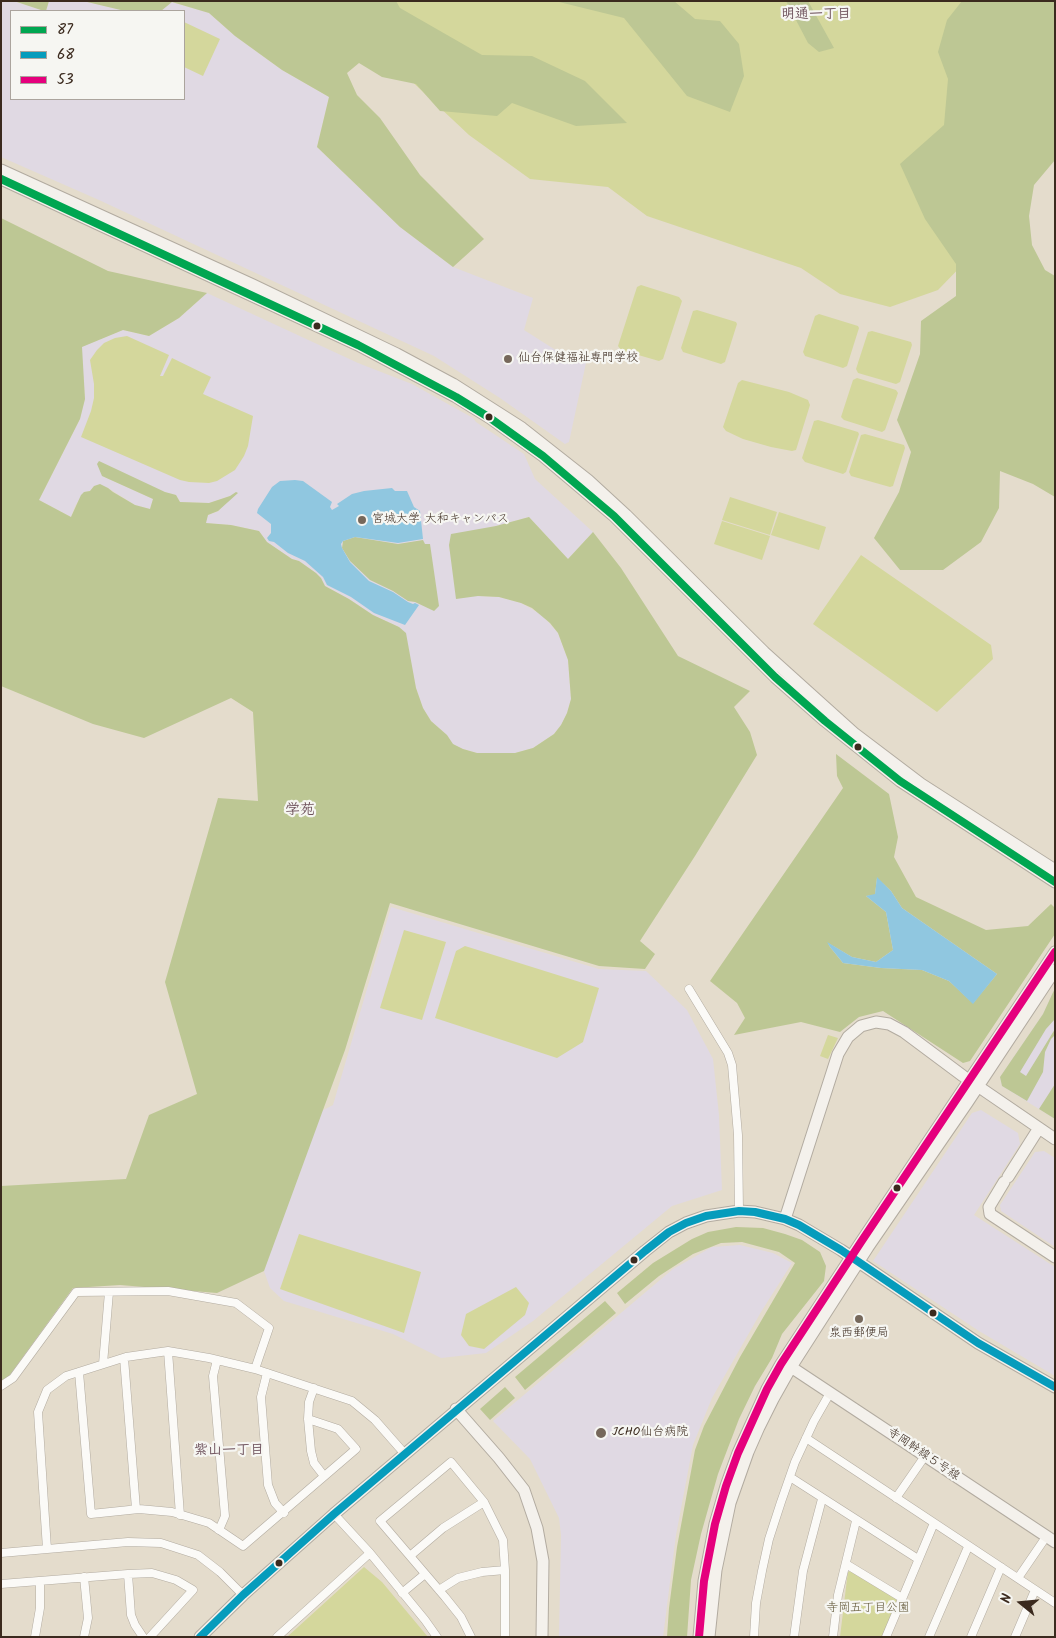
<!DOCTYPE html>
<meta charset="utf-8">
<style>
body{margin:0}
#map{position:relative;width:1056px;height:1638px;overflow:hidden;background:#e4dccc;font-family:Kalam,sans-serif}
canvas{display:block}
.frame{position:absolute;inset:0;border:2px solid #3b2a1e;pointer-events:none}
.legend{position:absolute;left:10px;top:10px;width:175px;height:90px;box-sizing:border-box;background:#f6f6f2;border:1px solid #aba49d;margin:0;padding:6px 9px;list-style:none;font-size:15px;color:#3b2a1e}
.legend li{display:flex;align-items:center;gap:10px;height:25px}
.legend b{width:25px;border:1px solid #aba49d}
.north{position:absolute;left:996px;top:1578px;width:50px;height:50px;-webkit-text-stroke:4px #f6f6f2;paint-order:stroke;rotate:287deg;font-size:14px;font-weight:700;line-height:20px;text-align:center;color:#3b2a1e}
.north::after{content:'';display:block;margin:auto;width:18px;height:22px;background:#3b2a1e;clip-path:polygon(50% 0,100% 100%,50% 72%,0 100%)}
</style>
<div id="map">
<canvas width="1056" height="1638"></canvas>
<div class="frame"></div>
<ul class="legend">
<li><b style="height:6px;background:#00a651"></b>87</li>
<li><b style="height:6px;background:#069cbc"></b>68</li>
<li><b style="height:6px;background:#e5007d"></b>53</li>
</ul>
<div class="north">N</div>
</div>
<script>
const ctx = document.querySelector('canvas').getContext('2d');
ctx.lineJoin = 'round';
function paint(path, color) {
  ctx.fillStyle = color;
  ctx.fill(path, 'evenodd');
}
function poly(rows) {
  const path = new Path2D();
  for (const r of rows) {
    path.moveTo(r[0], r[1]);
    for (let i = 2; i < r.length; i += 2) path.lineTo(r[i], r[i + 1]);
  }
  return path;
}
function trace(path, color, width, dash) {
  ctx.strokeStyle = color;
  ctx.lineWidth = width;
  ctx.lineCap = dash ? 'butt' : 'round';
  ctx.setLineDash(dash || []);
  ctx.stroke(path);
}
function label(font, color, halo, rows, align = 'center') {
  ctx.font = font + ' Kalam,"Klee One",sans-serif';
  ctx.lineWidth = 4.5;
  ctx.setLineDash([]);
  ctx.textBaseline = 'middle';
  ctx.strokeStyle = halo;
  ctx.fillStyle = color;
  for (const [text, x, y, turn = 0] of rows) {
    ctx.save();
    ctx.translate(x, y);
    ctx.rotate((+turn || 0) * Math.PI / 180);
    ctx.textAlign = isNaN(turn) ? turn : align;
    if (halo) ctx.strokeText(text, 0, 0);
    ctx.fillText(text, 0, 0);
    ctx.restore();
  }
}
const built = poly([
 [1,1,14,1,44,11,11,11,11,99,184,99,184,11,161,11,171,2,209,13,235,36,282,70,329,97,317,147,400,227,453,267,533,298,524,330,565,356,586,363,569,442,565,444,500,398,434,356,99,200,1,157],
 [49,1,83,1,125,11,46,11],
 [207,293,358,363,412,384,473,418,476,422,524,454,535,479,593,532,568,559,529,517,496,526,449,545,450,552,478,596,499,597,521,603,542,615,558,633,568,660,571,699,567,713,561,725,554,734,533,748,515,753,477,753,463,749,452,744,447,735,431,721,423,708,416,688,405,633,399,627,373,615,349,599,325,586,321,578,316,573,299,561,292,559,267,542,259,531,231,525,205,523,208,515,219,511,230,496,209,503,180,502,176,495,102,476,153,499,150,509,135,505,108,488,94,486,90,491,84,492,75,506,71,517,39,500,80,419,85,399,81,347,123,330,149,336,179,318],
 [391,907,599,969,646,971,687,1010,713,1059,719,1115,722,1190,672,1206,533,1321,486,1353,441,1358,393,1334,284,1301,270,1288,264,1271,314,1115,333,1105],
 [1055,988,1055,1119,1002,1086,1000,1077,1043,1014],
 [981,1110,1018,1133,1020,1144,974,1215,1055,1267,1055,1376,979,1331,873,1261,972,1113],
 [1044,1151,1055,1158,1055,1247,1001,1211,1000,1205,1035,1152],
 [740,1245,773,1253,792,1263,761,1312,712,1398,693,1445,676,1535,663,1637,559,1637,561,1535,559,1518,530,1459,493,1421,673,1269,712,1247]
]);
const green = poly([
 [284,1,1055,1,972,255,938,290,890,307,840,294,801,268,647,216,608,187,530,179,469,135,371,43],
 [184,22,220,39,203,76,184,67],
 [641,285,679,297,682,301,663,359,659,361,621,350,618,346,637,287],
 [697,310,736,322,737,324,725,362,721,364,683,352,681,348,693,311],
 [819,314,858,326,859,328,847,366,843,368,805,356,803,352,815,316],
 [872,331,911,342,912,345,900,382,896,384,858,373,856,369,868,332],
 [127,336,169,355,160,376,163,376,172,358,211,377,203,394,253,416,248,446,244,456,235,470,217,481,209,483,189,482,180,480,81,437,91,411,94,398,94,384,90,360,97,350,104,343,115,338],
 [857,378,896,390,898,393,885,430,882,432,844,420,841,417,853,380],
 [742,380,789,392,808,400,810,405,796,450,792,451,771,447,743,439,726,431,723,427,738,383],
 [818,420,858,432,859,434,846,472,843,474,805,462,802,458,814,421],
 [865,434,904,445,905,448,893,486,890,487,851,476,849,472,861,435],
 [730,497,777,512,770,535,722,520],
 [779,512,826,527,819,550,771,535],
 [722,521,770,536,762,560,714,544],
 [861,555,991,645,993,659,937,712,813,624],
 [404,930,446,942,422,1020,380,1008],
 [465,946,599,988,583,1042,557,1058,435,1018,456,951],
 [828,1035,838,1038,828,1059,820,1056],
 [299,1234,421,1272,404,1333,280,1289],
 [516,1287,529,1303,525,1315,484,1349,469,1346,461,1335,466,1314],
 [364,1567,382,1582,428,1637,287,1637],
 [851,1571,897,1597,898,1602,884,1637,840,1637,847,1579,848,1572]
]);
const forest = poly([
 [14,1,49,1,46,11,44,11],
 [83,1,396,1,400,8,482,55,532,56,585,81,627,123,576,126,512,103,497,116,440,111,416,84,382,77,359,63,347,73,357,95,380,118,420,175,484,239,453,267,400,227,317,147,329,97,282,70,235,36,209,13,172,2,161,11,125,11],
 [555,1,674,1,695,19,720,21,739,44,744,76,730,112,687,96,624,18],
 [786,1,808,1,834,48,819,52,808,43],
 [962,1,1055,1,1055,160,1034,185,1029,216,1032,245,1045,270,1055,276,1055,497,1033,484,1000,471,999,508,981,542,943,570,900,570,874,538,899,492,911,452,897,420,920,354,921,321,956,296,956,264,925,219,900,164,944,125,948,79,938,52,947,20],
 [1,218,108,271,207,293,179,318,149,336,123,330,82,347,85,399,80,419,39,500,71,517,81,495,84,492,90,491,94,486,100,484,108,488,113,492,135,505,150,509,153,499,102,476,97,464,99,461,165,492,176,495,180,502,209,503,230,496,236,492,238,493,218,511,208,515,206,523,231,525,259,531,267,542,292,559,299,561,316,573,321,578,325,586,349,599,373,615,399,627,406,633,416,688,423,708,431,721,447,735,453,744,463,749,477,753,515,753,533,748,554,734,561,725,567,713,571,699,568,660,558,633,550,623,532,608,521,603,499,597,478,596,456,599,449,545,451,534,496,526,529,517,568,559,593,532,621,568,678,656,750,691,734,707,750,732,757,755,695,856,640,941,655,954,645,969,599,966,390,903,345,1050,264,1271,217,1293,120,1285,73,1288,9,1376,1,1381,1,1186,126,1179,149,1115,197,1094,165,982,218,798,258,801,253,712,231,698,144,738,93,724,1,686],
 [355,537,398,544,423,540,425,544,430,544,439,606,434,611,415,602,408,601,393,591,370,580,350,561,342,548,343,541],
 [836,754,889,794,898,837,894,857,916,897,986,930,1028,926,1051,904,1055,908,1055,934,970,1061,963,1063,883,1011,859,1017,840,1032,801,1022,734,1035,745,1018,737,1003,710,981,843,788,837,776],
 [877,878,891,891,902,908,997,974,973,1003,949,981,922,970,881,968,843,963,830,947,828,943,852,957,876,962,893,950,886,912,866,896,875,895],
 [1055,988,1055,1019,1046,1029,1020,1072,1026,1076,1055,1029,1055,1035,1051,1039,1045,1052,1043,1072,1027,1101,1002,1086,1000,1077,1043,1014],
 [1055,1084,1055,1119,1039,1109],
 [736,1227,763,1228,785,1234,802,1240,820,1252,826,1266,824,1281,782,1334,772,1358,755,1386,739,1419,718,1474,701,1534,691,1580,687,1637,667,1637,669,1608,677,1547,695,1450,704,1426,740,1357,795,1263,779,1252,742,1242,721,1243,693,1254,659,1276,625,1304,617,1293,653,1263,692,1239,708,1232],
 [605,1301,616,1313,525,1390,515,1377],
 [505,1387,515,1398,490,1420,480,1409]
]);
const water = poly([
 [295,480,303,481,332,502,330,507,332,510,339,506,337,504,352,494,364,491,392,488,395,491,407,491,414,507,420,511,423,539,398,543,355,537,343,541,341,544,342,548,350,562,369,581,393,592,408,602,413,604,415,603,419,605,405,625,374,613,351,597,327,585,323,577,305,561,288,553,274,542,269,541,267,538,271,533,271,524,257,513,258,509,272,487,280,481],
 [877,877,891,891,902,908,997,974,973,1004,949,981,922,970,881,968,843,963,830,947,827,942,852,957,876,962,893,950,886,912,866,896,875,894]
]);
const street = poly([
 [689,989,728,1053,732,1065,738,1135,739,1211],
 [168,1351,180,1515],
 [124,1358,136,1509],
 [217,1360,213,1376,225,1516,219,1530],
 [103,1364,109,1292],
 [79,1372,91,1514,139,1509,172,1512,209,1523,243,1546,356,1449,338,1429,308,1419],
 [267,1373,261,1397,268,1485,275,1503,284,1513],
 [1,1386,13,1378,76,1292,168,1291,236,1303,269,1328,255,1369],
 [314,1388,309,1402,308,1419,311,1451,314,1463,324,1476],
 [806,1438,1055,1603],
 [790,1477,918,1559],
 [896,1498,925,1456],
 [334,1514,370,1553,425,1620,437,1637],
 [47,1549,38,1412,47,1390,66,1376,126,1357,168,1351,209,1358,255,1369,352,1401,375,1420,404,1453],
 [1,1553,128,1542,161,1543,198,1555,220,1572,243,1595],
 [410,1556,443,1528,484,1502],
 [846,1564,902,1598],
 [128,1574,131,1615,135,1625,143,1637],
 [84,1577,88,1618,84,1637],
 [1018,1578,1046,1537],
 [1,1584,128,1574,152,1573,176,1580,193,1590,150,1637],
 [439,1590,458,1578,482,1572,505,1570],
 [402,1593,425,1574],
 [35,1637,40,1608,40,1581],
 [277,1637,370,1553],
 [471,1637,461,1617,445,1597,380,1521,451,1462,484,1502,503,1540,505,1570,505,1637],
 [754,1637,756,1603,762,1571,769,1539,781,1502,795,1462,814,1421,830,1393],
 [794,1637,803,1571,822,1499],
 [833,1637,838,1595,856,1521],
 [886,1637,934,1523],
 [929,1637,968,1547],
 [971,1637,1001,1567],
 [1015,1637,1035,1590]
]);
const secondary = poly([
 [1,170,253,285,397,354,453,384,522,428,588,480,626,515,764,652,855,734,921,784,1055,870],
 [1,179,358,345,456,397,490,418,543,456,614,516,775,677,825,721,900,781,1055,882],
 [1008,1177,1039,1128],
 [1004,1182,989,1207,990,1214,1055,1257],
 [785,1219,838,1054,848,1037,861,1026,876,1022,889,1024,904,1032,963,1076,1055,1139],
 [791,1367,1055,1542],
 [456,1409,499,1458,524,1490,537,1528,543,1561,542,1637],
 [200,1637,243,1595,334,1514,645,1251,669,1232,686,1223,706,1216,739,1211,755,1212,785,1219,799,1225,841,1250,978,1343,1055,1387],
 [699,1637,704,1581,715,1524,726,1486,738,1453,767,1389,781,1364,861,1242,1055,952],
 [709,1637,716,1570,730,1503,748,1452,759,1427,773,1399,791,1367,868,1247,967,1103,1055,970]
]);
const bus1 = poly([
 [1,179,358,345,456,397,490,418,543,456,614,516,775,677,825,721,900,781,1055,882]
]);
const bus2 = poly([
 [200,1637,243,1595,334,1514,645,1251,669,1232,686,1223,706,1216,739,1211,755,1212,785,1219,799,1225,841,1250,978,1343,1055,1387]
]);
const bus3 = poly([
 [699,1637,704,1581,715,1524,726,1486,738,1453,767,1389,781,1364,861,1242,1055,952]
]);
const markers = [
 [317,326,4.5,"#3b2a1e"],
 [508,359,5,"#76685b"],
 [489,417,4.5,"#3b2a1e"],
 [362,520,5,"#76685b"],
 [858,747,4.5,"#3b2a1e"],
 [897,1188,4.5,"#3b2a1e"],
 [634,1260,4.5,"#3b2a1e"],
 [933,1313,4.5,"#3b2a1e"],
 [859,1319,5,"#76685b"],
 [601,1433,6,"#76685b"],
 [279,1563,4.5,"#3b2a1e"]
];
const poiNames = [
 ["仙台保健福祉専門学校",518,359],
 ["宮城大学 大和キャンパス",372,520],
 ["泉西郵便局",859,1334,"center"],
 ["JCHO仙台病院",612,1433]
];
const streetNames = [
 ["寺岡幹線５号線",923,1455,34]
];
const parkNames = [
 ["寺岡五丁目公園",868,1609]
];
const neighbourhoodNames = [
 ["明通一丁目",816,16],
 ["紫山一丁目",229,1452]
];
const quarterNames = [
 ["学苑",300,811]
];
paint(built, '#e0d9e3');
paint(green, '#d4d79c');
paint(forest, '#bdc794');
paint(water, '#90c7e0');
trace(street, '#b2aba0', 9);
trace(secondary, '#b2aba0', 13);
trace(street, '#fbfaf7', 8);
trace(secondary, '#f4f1ec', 11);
trace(bus1, '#00a651', 8);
trace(bus2, '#069cbc', 8);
trace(bus3, '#e5007d', 8);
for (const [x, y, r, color] of markers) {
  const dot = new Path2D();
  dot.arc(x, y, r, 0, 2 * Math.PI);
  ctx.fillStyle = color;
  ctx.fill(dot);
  trace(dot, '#f6f6f2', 2);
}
label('12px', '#3b2a1e', '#f6f6f2', poiNames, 'left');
label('12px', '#3b2a1e', '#f6f6f2', streetNames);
label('12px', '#5e5434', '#f6f6f2', parkNames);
label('bold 14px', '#6f535d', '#f6f6f2', neighbourhoodNames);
label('bold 15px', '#6f535d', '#f6f6f2', quarterNames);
</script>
